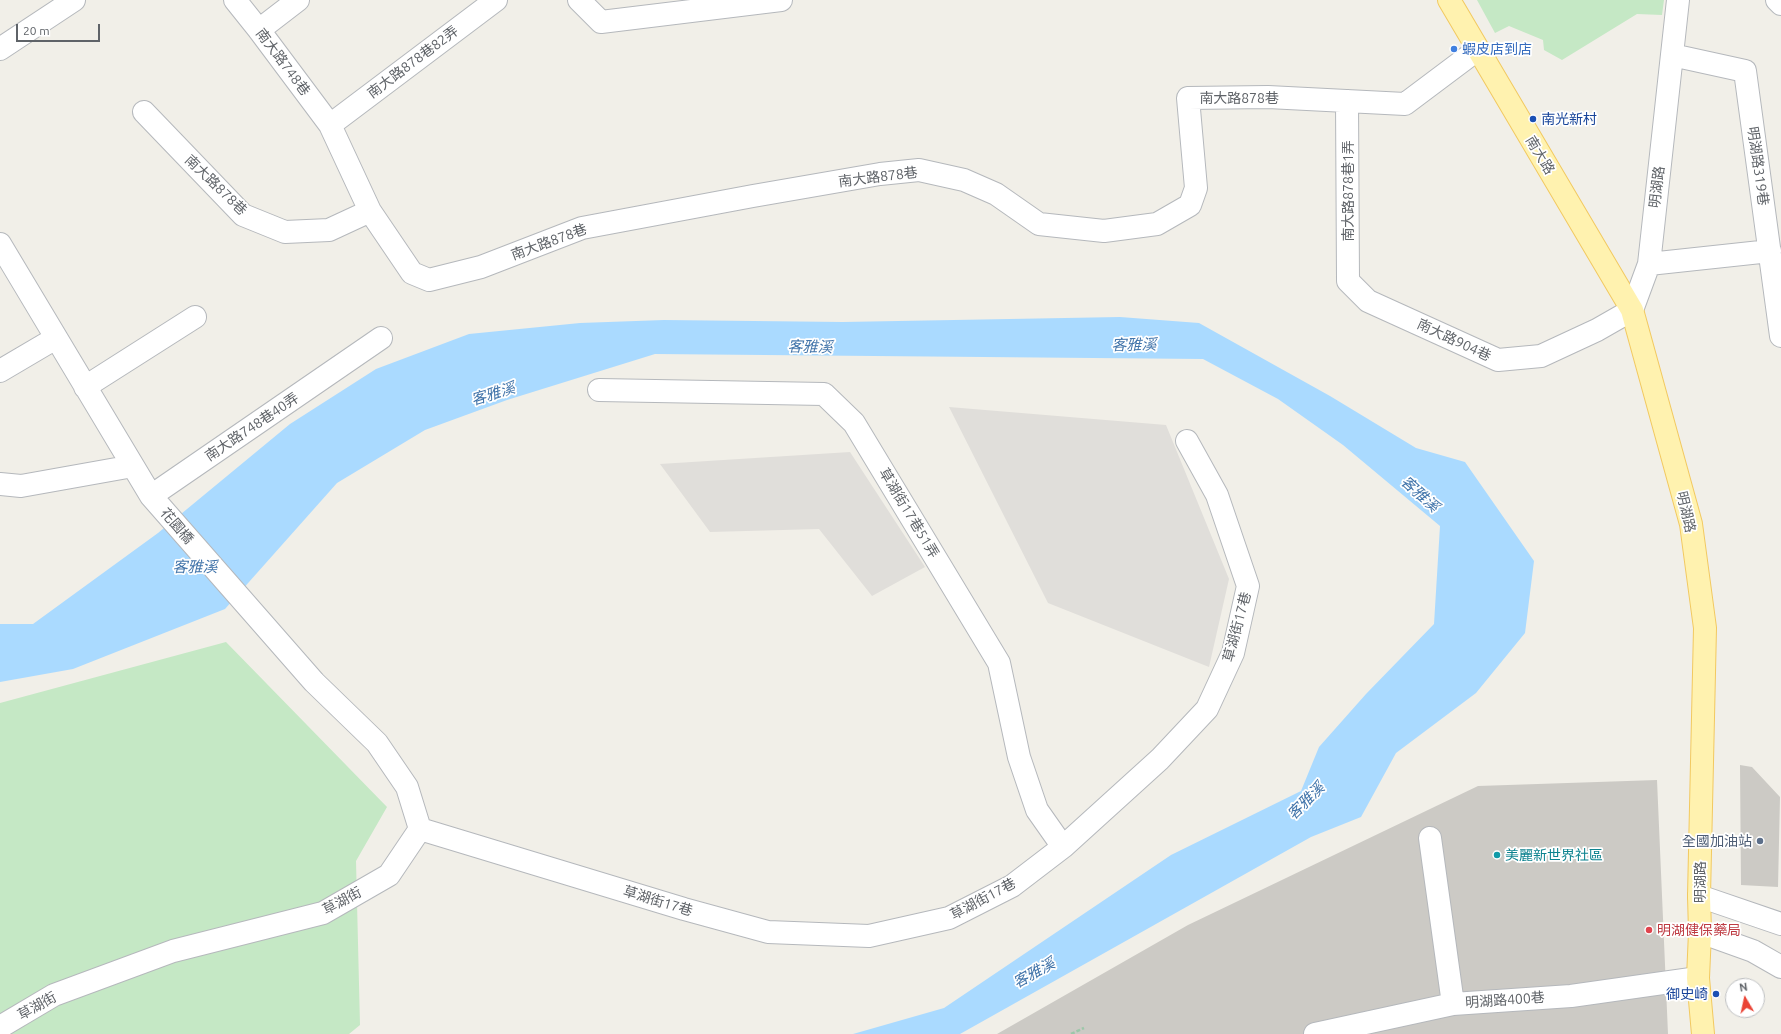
<!DOCTYPE html>
<meta charset="utf-8">
<style>
body{margin:0}
#map{position:relative;width:1781px;height:1034px;overflow:hidden;background:#f1efe8;font-family:Ubuntu,sans-serif}
canvas{display:block}
.north{position:absolute;left:1725px;top:978px;width:40px;height:40px;box-sizing:border-box;background:#fff;border:1px solid #bfc1c3;border-radius:50%;rotate:351deg;font-size:11px;font-weight:700;line-height:16px;text-align:center;color:#5f6368}
.north::after{content:'';display:block;margin:auto;width:14px;height:18px;background:#ea4335;clip-path:polygon(50% 0,100% 100%,50% 72%,0 100%)}
.scale{position:absolute;left:16px;top:24px;width:84px;height:18px;box-sizing:border-box;border:2px solid #5f6368;border-top:0;padding-left:5px;font-size:12px;line-height:14px;white-space:nowrap;color:#5f6368;-webkit-text-stroke:3px #fff;paint-order:stroke}
</style>
<div id="map">
<canvas width="1781" height="1034"></canvas>
<div class="north">N</div>
<div class="scale">20 m</div>
</div>
<script>
const ctx = document.querySelector('canvas').getContext('2d');
ctx.lineJoin = 'round';
function paint(path, color) {
  ctx.fillStyle = color;
  ctx.fill(path, 'evenodd');
}
function poly(rows) {
  const path = new Path2D();
  for (const r of rows) {
    path.moveTo(r[0], r[1]);
    for (let i = 2; i < r.length; i += 2) path.lineTo(r[i], r[i + 1]);
  }
  return path;
}
function trace(path, color, width, dash) {
  ctx.strokeStyle = color;
  ctx.lineWidth = width;
  ctx.lineCap = dash ? 'butt' : 'round';
  ctx.setLineDash(dash || []);
  ctx.stroke(path);
}
function label(font, color, halo, rows, align = 'center') {
  ctx.font = font + ' Ubuntu,"Noto Sans TC",sans-serif';
  ctx.lineWidth = 3.5;
  ctx.setLineDash([]);
  ctx.textBaseline = 'middle';
  ctx.strokeStyle = halo;
  ctx.fillStyle = color;
  for (const [text, x, y, turn = 0] of rows) {
    ctx.save();
    ctx.translate(x, y);
    ctx.rotate((+turn || 0) * Math.PI / 180);
    ctx.textAlign = isNaN(turn) ? turn : align;
    if (halo) ctx.strokeText(text, 0, 0);
    ctx.fillText(text, 0, 0);
    ctx.restore();
  }
}
const industrial = poly([
 [949,407,1166,425,1229,579,1209,667,1048,603],
 [850,452,925,567,872,596,819,529,710,532,660,464]
]);
const green = poly([
 [1477,0,1664,0,1662,15,1637,14,1562,60,1544,50,1543,40,1509,26,1495,33],
 [226,642,387,807,356,861,360,1025,349,1034,0,1034,0,703]
]);
const water = poly([
 [1120,317,1199,323,1330,396,1416,448,1465,462,1534,561,1525,633,1476,693,1396,753,1361,817,1311,837,960,1034,853,1034,944,1008,1171,855,1301,791,1319,747,1366,694,1434,624,1440,526,1343,445,1278,399,1203,359,655,354,507,400,425,430,337,483,225,609,73,669,0,682,0,624,33,624,158,533,290,424,376,369,469,334,580,323,664,320,843,322]
]);
const building = poly([
 [1740,765,1752,767,1780,797,1778,887,1741,885],
 [1657,780,1668,1034,997,1034,1188,925,1478,786]
]);
const path = poly([
 [1071,1034,1084,1028]
]);
const minor = poly([
 [235,0,259,30,330,125,370,211,412,273,429,280,481,267,582,228,753,196,880,174,919,170,964,180,996,194,1039,224,1104,231,1157,224,1190,205,1196,188,1188,98,1268,97,1405,104,1477,50],
 [579,0,601,22,781,0],
 [1777,0,1781,4],
 [259,30,298,0],
 [0,49,74,0],
 [1672,55,1745,71,1781,336],
 [1347,101,1348,281,1368,301,1498,360,1541,356,1597,330,1632,310,1649,264,1678,0],
 [144,112,243,215,285,232,329,230,370,211],
 [330,125,496,0],
 [0,244,151,496,314,682,377,743,407,787,420,829,389,875,323,913,173,951,54,995,0,1027],
 [1649,264,1770,251],
 [0,371,56,338],
 [85,387,195,317],
 [599,390,824,394,854,423,999,663,1019,757,1037,810,1063,847],
 [0,484,21,486,133,466],
 [151,496,381,338],
 [420,829,684,909,768,932,869,936,949,918,1012,886,1063,847,1160,759,1207,709,1233,653,1248,586,1217,495,1187,441],
 [1430,838,1453,1004],
 [1699,896,1781,924],
 [1700,932,1753,951,1781,967],
 [1315,1034,1453,1004,1571,996,1698,978]
]);
const major = poly([
 [1449,0,1632,310,1691,524,1705,628,1699,896,1700,932,1698,978,1703,1034]
]);
const markers = [
 [1454,49,4,"#3f7fe0"],
 [1533,119,4,"#1a4fb4"],
 [1760,841,4,"#5c6f8a"],
 [1497,855,4,"#0f9aa8"],
 [1649,930,4,"#e0444e"],
 [1716,994,4,"#1a4fb4"]
];
const shopNames = [
 ["蝦皮店到店",1462,49]
];
const streetNames = [
 ["南大路748巷",283,62,53],
 ["南大路878巷82弄",413,62,-37],
 ["南大路878巷",1239,98],
 ["南大路",1540,155,59],
 ["明湖路319巷",1758,166,82],
 ["南大路878巷",878,177,-7],
 ["南大路878巷",216,185,44],
 ["明湖路",1657,187,-83],
 ["南大路878巷1弄",1348,191,-90],
 ["南大路878巷",549,242,-20],
 ["南大路904巷",1454,340,25],
 ["南大路748巷40弄",252,427,-34],
 ["明湖路",1686,512,77],
 ["草湖街17巷51弄",909,513,59],
 ["花園橋",177,526,49],
 ["草湖街17巷",1237,627,-75],
 ["明湖路",1700,882,-90],
 ["草湖街17巷",983,899,-28],
 ["草湖街",342,901,-28],
 ["草湖街17巷",658,901,17],
 ["明湖路400巷",1505,1000,-4],
 ["草湖街",37,1006,-29]
];
const transitNames = [
 ["南光新村",1541,119],
 ["御史崎",1708,994,"right"]
];
const serviceNames = [
 ["全國加油站",1752,841]
];
const cultureNames = [
 ["美麗新世界社區",1505,855]
];
const healthNames = [
 ["明湖健保藥局",1657,930]
];
const waterNames = [
 ["客雅溪",1134,345,-1],
 ["客雅溪",810,347,1],
 ["客雅溪",493,394,-17],
 ["客雅溪",1420,494,42],
 ["客雅溪",195,567],
 ["客雅溪",1306,801,-45],
 ["客雅溪",1034,973,-29]
];
paint(industrial, '#e0deda');
paint(green, '#c5e8c5');
paint(water, '#aadaff');
paint(building, '#cccac5');
trace(minor, '#b5b8bc', 24);
trace(major, '#f2c960', 24);
trace(path, '#9cc7a9', 2.5, [4, 2]);
trace(minor, '#fff', 22);
trace(major, '#fff2af', 22);
for (const [x, y, r, color] of markers) {
  const dot = new Path2D();
  dot.arc(x, y, r, 0, 2 * Math.PI);
  ctx.fillStyle = color;
  ctx.fill(dot);
  trace(dot, '#fff', 1.5);
}
label('14px', '#366cbe', '#fff', shopNames, 'left');
label('14px', '#5f6368', '#fff', streetNames);
label('14px', '#164399', '#fff', transitNames, 'left');
label('14px', '#4e5e75', '#fff', serviceNames, 'right');
label('14px', '#0d838f', '#fff', cultureNames, 'left');
label('14px', '#be3a42', '#fff', healthNames, 'left');
label('italic 15px', '#4174aa', '#fff', waterNames);
</script>
